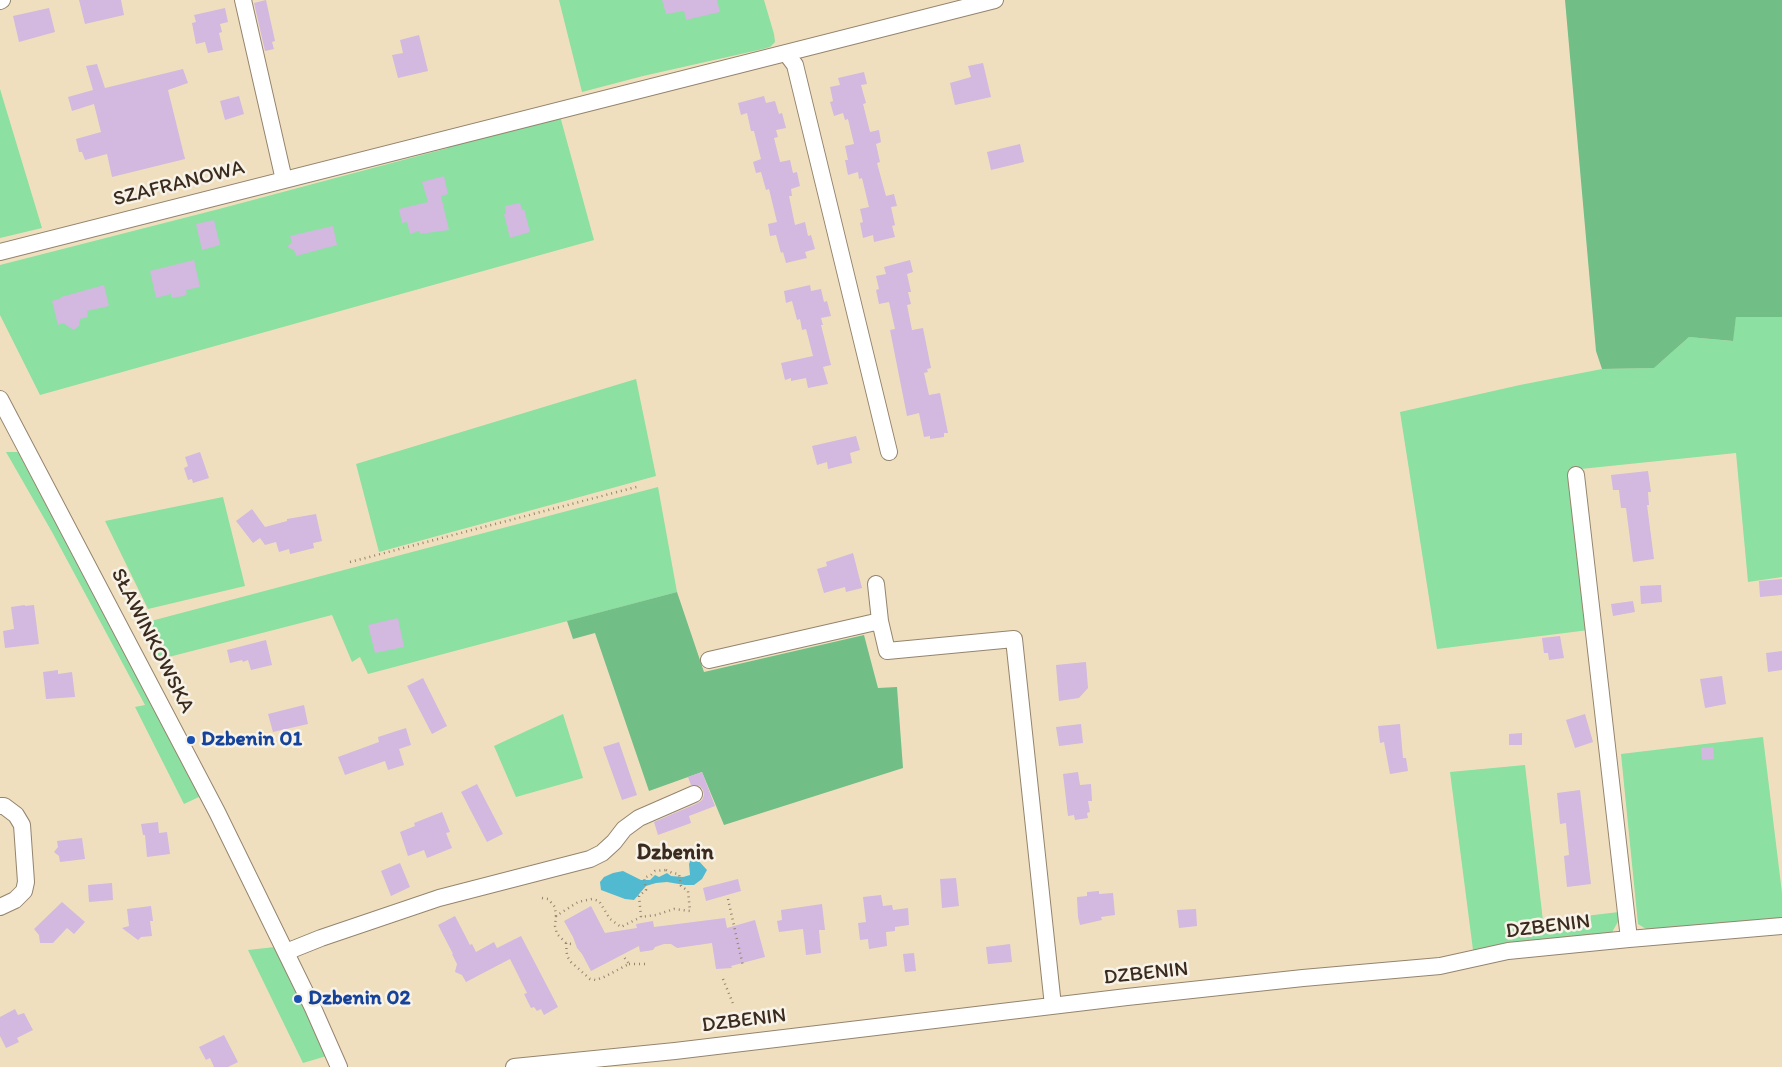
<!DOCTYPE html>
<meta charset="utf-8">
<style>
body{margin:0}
canvas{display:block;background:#efdfbe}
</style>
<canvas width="1782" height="1067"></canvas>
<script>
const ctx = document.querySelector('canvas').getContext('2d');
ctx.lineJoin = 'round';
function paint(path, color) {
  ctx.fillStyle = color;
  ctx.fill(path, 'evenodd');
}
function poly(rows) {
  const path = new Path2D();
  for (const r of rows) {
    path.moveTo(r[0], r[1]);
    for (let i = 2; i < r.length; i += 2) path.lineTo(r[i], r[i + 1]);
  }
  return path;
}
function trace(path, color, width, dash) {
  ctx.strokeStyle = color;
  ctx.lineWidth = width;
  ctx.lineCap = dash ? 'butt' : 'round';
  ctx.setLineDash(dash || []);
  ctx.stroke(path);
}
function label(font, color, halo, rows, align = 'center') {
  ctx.font = font + ' Itim,sans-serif';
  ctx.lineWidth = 5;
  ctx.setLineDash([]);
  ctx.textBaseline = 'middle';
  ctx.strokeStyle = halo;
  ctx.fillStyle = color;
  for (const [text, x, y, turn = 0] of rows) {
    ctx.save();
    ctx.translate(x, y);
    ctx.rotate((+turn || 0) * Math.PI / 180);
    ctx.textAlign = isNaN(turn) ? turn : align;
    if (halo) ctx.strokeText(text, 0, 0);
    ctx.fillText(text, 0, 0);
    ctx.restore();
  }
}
const green = poly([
 [559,0,764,0,774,34,775,42,770,47,763,49,643,76,582,92],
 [0,89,42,228,0,238],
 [560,116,594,240,40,395,0,315,0,265,219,209,448,148,447,143],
 [1782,313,1782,577,1748,582,1736,453,1571,470,1589,630,1437,649,1400,412,1520,385,1602,369,1654,368,1689,337,1732,341,1736,317,1782,317],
 [636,379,656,476,379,552,356,464],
 [6,452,18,452,201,796,184,804,135,707,145,705,52,532],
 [658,487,677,592,368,674,360,657,352,662,332,615,157,660,146,636,144,628,151,621],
 [223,497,245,586,148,609,105,521],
 [563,714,583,778,516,797,494,746],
 [1763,737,1782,893,1782,921,1651,932,1638,924,1621,754],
 [1525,765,1543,921,1619,912,1620,918,1610,936,1473,950,1450,772],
 [275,947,330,1055,303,1063,248,950]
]);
const forest = poly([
 [1565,0,1782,0,1782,317,1736,317,1733,341,1689,337,1654,368,1602,369,1596,351],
 [677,592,704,672,864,635,878,688,897,687,903,768,724,825,702,772,649,791,595,633,573,639,567,621]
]);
const water = poly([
 [691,859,697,859,707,870,702,879,694,885,685,885,667,882,656,883,646,886,634,900,625,899,601,890,600,882,604,877,613,873,623,871,641,880,650,880,655,875,659,877,667,873,671,876,683,877,690,875,689,864]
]);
const building = poly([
 [79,0,121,0,124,15,85,24],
 [266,0,275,41,272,42,274,49,265,51,254,3],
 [662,0,717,0,720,12,686,20,684,11,666,14],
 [49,8,55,32,19,42,13,16],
 [225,8,228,22,220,24,222,32,219,33,223,50,208,53,205,42,196,44,192,23,196,22,194,15],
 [419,35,428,71,398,78,392,55,403,53,400,40],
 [983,63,991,97,955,105,950,83,971,77,968,66],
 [97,64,105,88,183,69,188,83,168,90,185,159,112,177,107,154,85,160,82,152,79,152,76,139,101,132,94,104,72,111,68,97,93,90,86,66],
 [864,72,867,84,861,85,866,103,863,104,870,132,879,130,881,142,876,144,880,162,877,163,886,196,894,194,897,206,891,207,895,225,892,226,895,237,874,242,873,235,863,238,860,223,863,222,860,209,869,207,862,178,859,179,858,172,848,175,845,160,848,160,845,146,854,144,848,119,845,120,843,113,834,116,830,102,833,101,830,87,840,85,838,78],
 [239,96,244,114,225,120,220,101],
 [764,96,766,103,775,101,779,114,782,113,786,128,776,130,778,137,774,138,780,162,790,160,793,173,797,172,800,186,791,189,792,196,789,196,795,225,805,222,808,236,811,235,815,249,805,252,807,258,786,263,783,252,781,253,776,235,770,236,768,224,777,222,769,189,766,190,761,172,756,173,753,162,761,159,754,131,751,131,747,113,741,115,738,103],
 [1020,144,1024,162,991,170,987,152],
 [444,176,448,194,441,196,449,230,420,234,419,231,410,234,407,222,402,223,399,209,428,202,422,182],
 [520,203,522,210,524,209,530,232,510,238,504,214,506,214,505,206],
 [214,220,220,245,202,250,196,224],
 [333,226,337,245,296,256,294,250,287,247,292,242,290,236],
 [194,260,200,287,186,290,187,294,184,296,171,298,171,294,156,298,150,271],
 [910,260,913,272,907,274,911,292,908,292,911,304,907,305,912,330,923,328,931,368,927,369,928,372,924,373,929,395,940,393,948,433,944,433,944,437,930,439,930,436,924,437,919,413,907,416,890,330,895,329,889,302,879,304,876,290,879,289,876,276,886,274,884,267],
 [104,285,109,306,87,311,88,317,80,319,79,326,75,329,72,329,63,323,58,325,52,301,61,298,61,297],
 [810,285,811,291,821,289,824,302,827,301,831,316,821,318,823,325,821,325,831,365,823,367,828,384,808,388,806,378,791,381,791,378,785,380,781,363,813,356,806,329,802,330,800,319,797,320,792,301,786,303,784,291],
 [856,436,860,450,850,453,852,463,828,469,827,462,817,465,812,446],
 [200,452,209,478,193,483,192,479,188,480,184,468,188,466,185,457],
 [1648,471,1651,492,1648,492,1649,505,1647,505,1654,559,1633,562,1626,508,1621,508,1619,490,1613,490,1611,475],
 [252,509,265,527,287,521,287,519,316,514,322,541,313,543,314,548,290,554,289,549,279,552,276,542,265,545,260,538,253,543,236,521],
 [853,553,862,588,846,592,845,587,824,593,817,569,827,566,826,562],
 [1782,579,1782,595,1760,597,1759,581],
 [1661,585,1662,602,1641,604,1640,586],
 [1633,601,1635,612,1613,616,1611,604],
 [25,605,25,606,34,605,39,644,5,648,3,631,14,629,11,607],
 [398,618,404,647,375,653,368,625],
 [1560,636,1564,658,1549,660,1548,653,1544,653,1542,638],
 [266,640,272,665,251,670,248,660,243,662,242,660,230,663,227,650],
 [1782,651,1782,670,1768,672,1766,653],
 [1086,662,1088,688,1079,698,1059,701,1056,665],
 [58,670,58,674,72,672,75,697,46,699,43,672],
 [1722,676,1726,704,1705,708,1700,679],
 [423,678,447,726,432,734,407,686],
 [304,705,308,724,273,732,268,714],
 [1585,714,1593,742,1575,748,1566,720],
 [1081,724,1083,743,1059,746,1056,727],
 [1400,724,1403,758,1406,758,1408,771,1390,774,1384,742,1380,743,1378,726],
 [406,728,411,745,399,749,404,765,388,770,385,761,345,775,338,757,379,742,378,737],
 [1522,733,1522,745,1509,745,1509,734],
 [619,742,637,795,622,800,603,747],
 [1713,747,1714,759,1702,760,1701,748],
 [702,772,715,806,689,816,691,823,658,835,654,822,698,803,702,800,704,795,703,790,700,786,691,785,688,777],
 [1078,772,1080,785,1091,784,1092,801,1088,801,1090,812,1087,813,1088,818,1075,820,1074,815,1068,816,1063,774],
 [477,784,503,834,487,842,461,792],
 [1580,790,1591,884,1567,887,1564,856,1569,855,1566,823,1560,824,1557,793],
 [442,812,450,832,446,833,452,848,427,858,424,850,408,856,400,832,415,826,414,823],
 [158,822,159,833,167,832,170,854,147,857,145,835,143,835,141,824],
 [82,838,85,859,60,862,59,856,54,852,58,847,57,841],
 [400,863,410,887,391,896,381,871],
 [956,878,959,906,942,908,940,879],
 [738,879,741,891,706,901,703,888],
 [112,883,113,900,89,902,88,885],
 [1099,891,1099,894,1113,893,1115,915,1101,917,1102,920,1080,925,1078,917,1077,897,1087,896,1087,892],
 [881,895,883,906,892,905,893,910,908,908,909,925,895,927,895,931,886,932,887,946,869,949,868,939,860,940,858,923,866,922,863,897],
 [62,902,85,922,74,934,67,928,53,943,40,943,39,935,34,929],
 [822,904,825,930,819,930,821,953,806,955,803,929,779,932,777,921,782,920,781,910],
 [151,906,153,921,150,921,152,936,141,937,138,940,122,928,129,926,127,909],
 [591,906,605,933,637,928,636,924,653,921,654,927,725,918,727,928,755,920,765,957,731,966,732,968,716,969,712,943,677,948,671,944,664,944,655,947,653,950,640,952,639,946,591,971,582,954,577,948,573,937,564,921],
 [1196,909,1197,926,1179,928,1177,910],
 [455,916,470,945,472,944,476,952,494,942,497,948,521,936,558,1007,544,1015,541,1009,537,1011,534,1007,531,1008,524,994,527,993,510,959,466,982,462,975,455,972,457,964,452,954,453,954,438,925],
 [1010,944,1012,962,988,964,986,947],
 [914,953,916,971,905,972,903,954],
 [15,1009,18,1015,24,1013,33,1030,17,1038,19,1042,6,1048,0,1036,0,1017],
 [224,1035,238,1062,228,1067,214,1067,210,1058,206,1060,199,1047]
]);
const path = poly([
 [350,562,640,486],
 [666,870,672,873,679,874,681,886,688,891,690,911,674,909,656,915,641,917,639,896,646,890,644,878,651,875,655,871,666,870],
 [542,898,548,899,555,907,556,916,578,902,592,899,599,901,610,919,621,927,641,917],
 [728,899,743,966],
 [556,916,555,926,557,934,566,943,571,944],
 [566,943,567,956,571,962,590,979,596,980,604,977,629,964,624,957],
 [629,964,647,964],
 [723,979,734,1006]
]);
const minor = poly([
 [243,0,284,180],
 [0,1,2,0],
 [786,53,795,65,889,452],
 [0,252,995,0],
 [0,399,217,812,313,1008,339,1067],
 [1576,475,1629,939],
 [876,584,880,621,887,651,1014,639,1053,1006],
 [709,660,880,621],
 [0,806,4,806,16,815,22,825,26,882,24,891,15,900,0,907],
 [286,952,321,938,439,898,590,859,602,853,614,842,624,829,639,818,694,794],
 [514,1067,675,1051,1127,997,1303,978,1440,966,1508,951,1629,939,1782,926]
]);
const markers = [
 [191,740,5,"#1a4fb4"],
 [298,999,5,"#1a4fb4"]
];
const streetNames = [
 ["SZAFRANOWA",179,184,-14],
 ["SŁAWINKOWSKA",152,641,63],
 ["DZBENIN",1548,927,-7],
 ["DZBENIN",1146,974,-6],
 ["DZBENIN",744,1021,-7]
];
const transitNames = [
 ["Dzbenin 01",201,740],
 ["Dzbenin 02",308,999]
];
const neighbourhoodNames = [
 ["Dzbenin",675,853]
];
paint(green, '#8ce0a1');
paint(forest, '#71be87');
paint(water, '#52bad0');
paint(building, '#d3b8e0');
trace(minor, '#95846e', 18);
trace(path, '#95846e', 2.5, [1, 4]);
trace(minor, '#fff', 16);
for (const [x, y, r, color] of markers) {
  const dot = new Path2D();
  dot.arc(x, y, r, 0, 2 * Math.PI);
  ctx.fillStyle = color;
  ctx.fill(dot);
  trace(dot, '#f7f3e8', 2);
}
label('21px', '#3b2a1e', '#f7f3e8', streetNames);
label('bold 21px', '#164399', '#f7f3e8', transitNames, 'left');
label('bold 22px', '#3b2a1e', '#f7f3e8', neighbourhoodNames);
</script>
